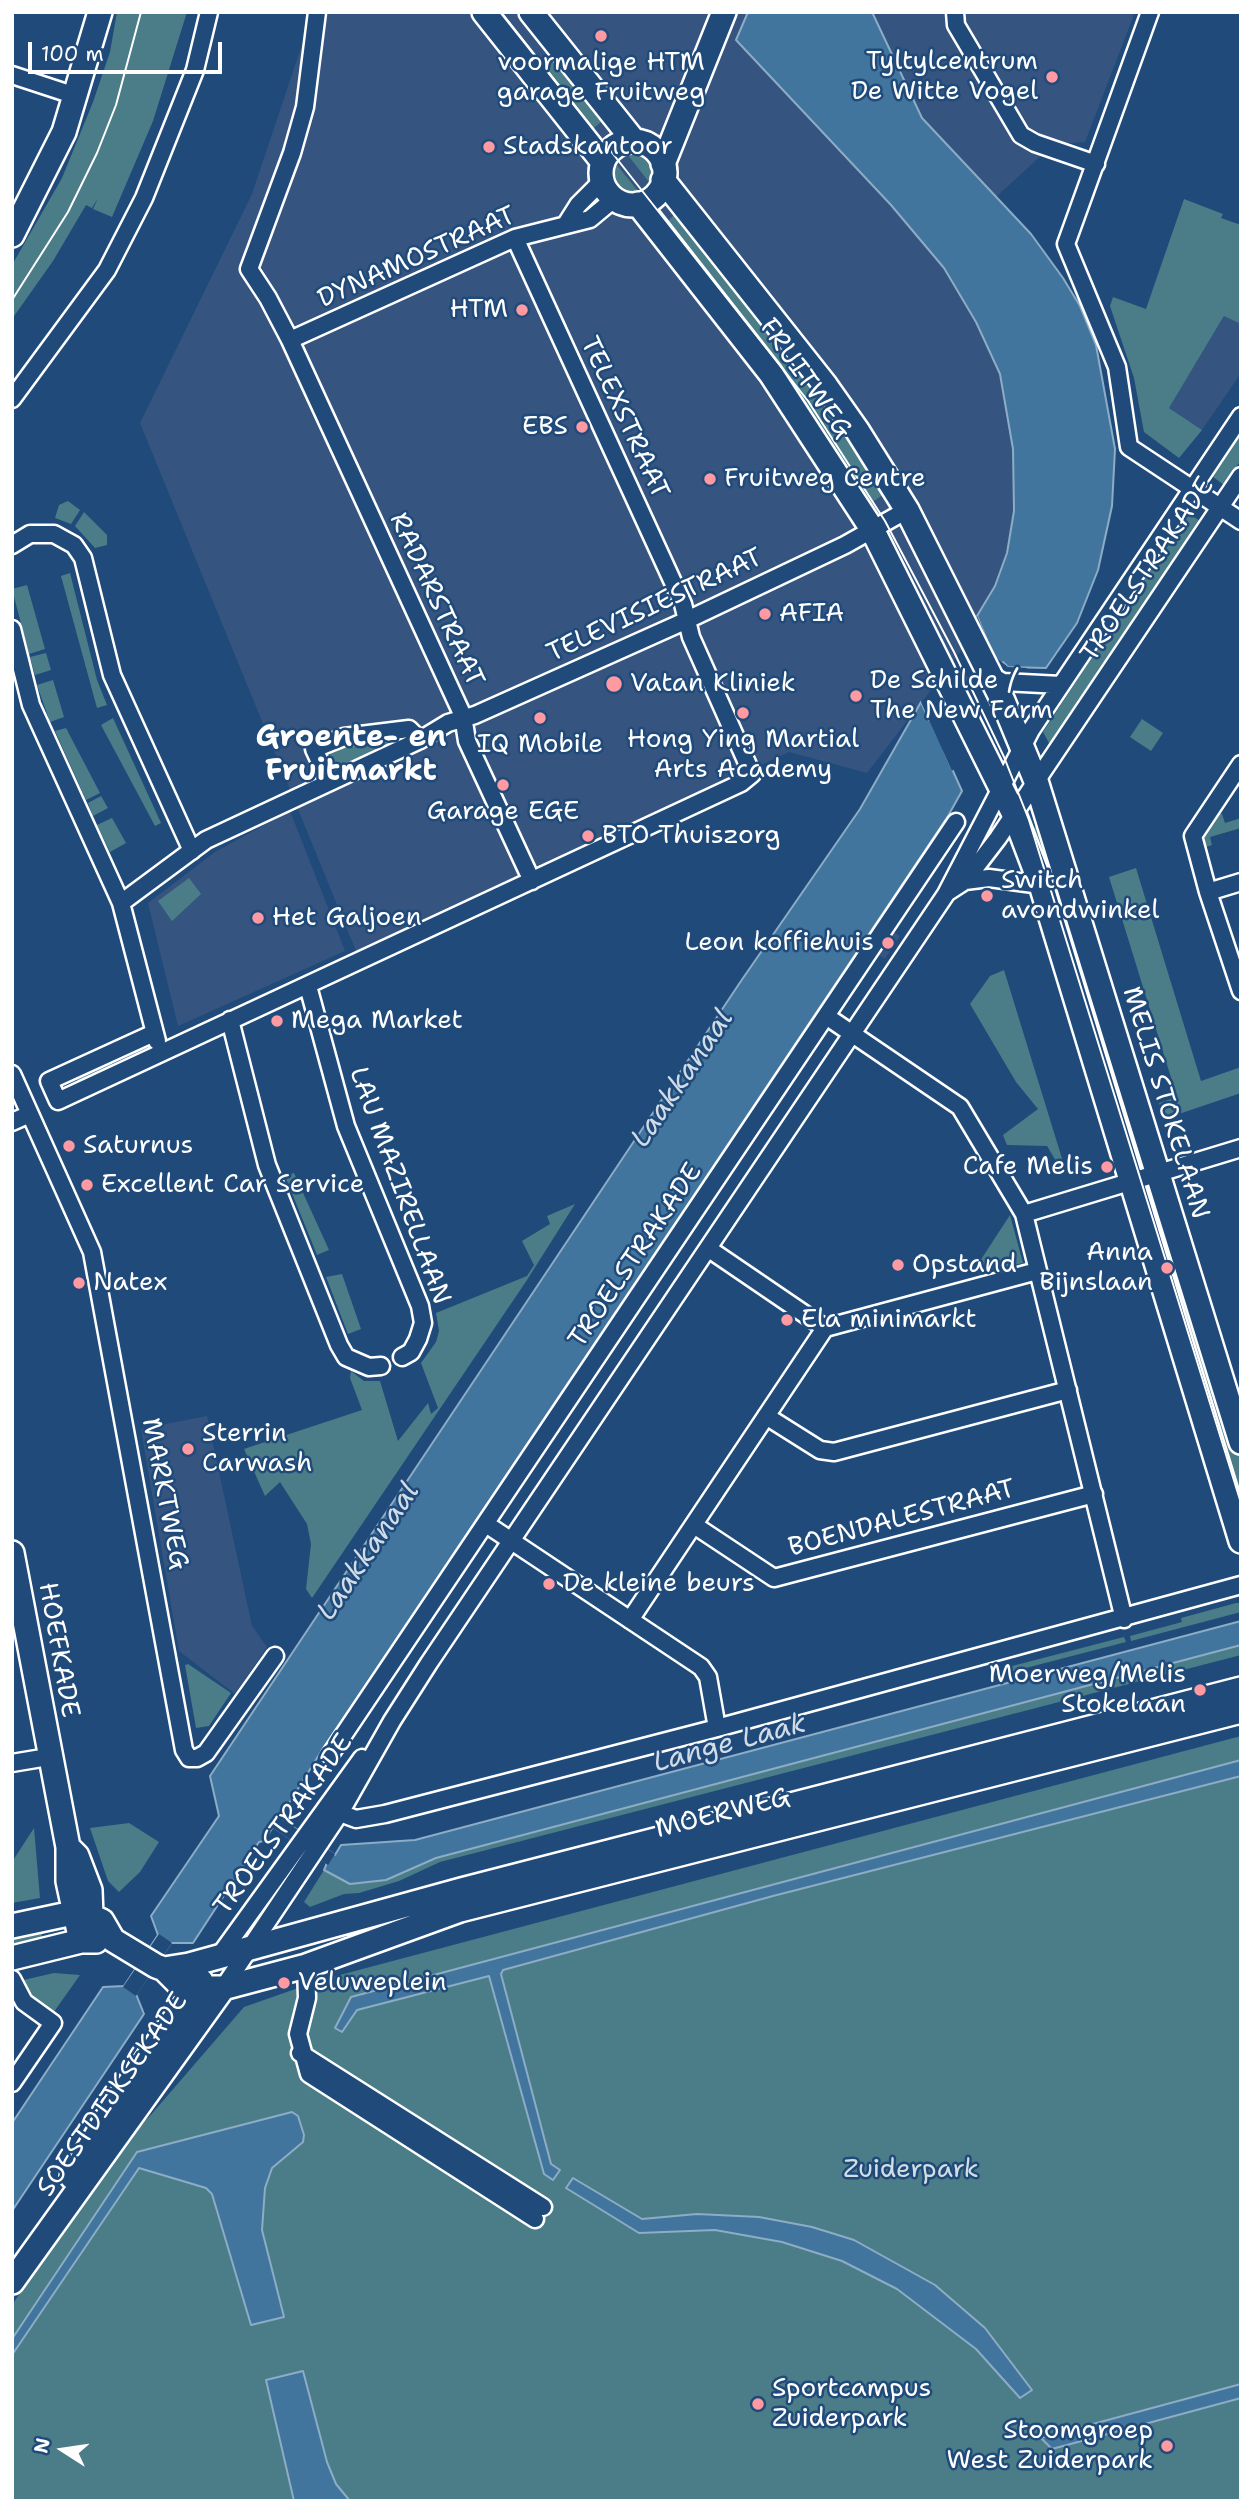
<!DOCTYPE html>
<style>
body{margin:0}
#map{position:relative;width:1253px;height:2513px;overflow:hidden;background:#1f4a7a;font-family:"Shantell Sans",sans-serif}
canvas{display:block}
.frame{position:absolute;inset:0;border:14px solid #fff;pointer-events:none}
.north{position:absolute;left:28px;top:2415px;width:70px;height:70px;-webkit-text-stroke:5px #1f4a7a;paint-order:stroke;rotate:282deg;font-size:19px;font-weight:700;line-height:28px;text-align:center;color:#fff}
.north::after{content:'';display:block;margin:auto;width:24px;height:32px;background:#fff;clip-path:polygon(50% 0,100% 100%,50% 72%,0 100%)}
.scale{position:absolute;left:28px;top:42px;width:194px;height:32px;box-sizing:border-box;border:4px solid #fff;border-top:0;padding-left:9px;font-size:21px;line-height:24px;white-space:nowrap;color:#fff;-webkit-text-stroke:5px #1f4a7a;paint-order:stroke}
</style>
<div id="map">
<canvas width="1253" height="2513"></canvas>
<div class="frame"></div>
<div class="north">N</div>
<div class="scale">100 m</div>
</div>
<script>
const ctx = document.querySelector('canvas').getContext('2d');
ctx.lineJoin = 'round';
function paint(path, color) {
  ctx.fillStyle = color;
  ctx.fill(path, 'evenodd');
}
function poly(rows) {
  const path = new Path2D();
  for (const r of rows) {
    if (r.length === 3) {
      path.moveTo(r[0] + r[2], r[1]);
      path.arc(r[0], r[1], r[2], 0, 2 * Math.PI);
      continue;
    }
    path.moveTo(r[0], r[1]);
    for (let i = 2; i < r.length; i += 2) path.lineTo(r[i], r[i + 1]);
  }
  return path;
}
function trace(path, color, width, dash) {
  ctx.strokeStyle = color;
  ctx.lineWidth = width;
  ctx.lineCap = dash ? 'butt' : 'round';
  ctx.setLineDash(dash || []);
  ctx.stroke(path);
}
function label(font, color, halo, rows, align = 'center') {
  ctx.font = font + ' "Shantell Sans",sans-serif';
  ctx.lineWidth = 5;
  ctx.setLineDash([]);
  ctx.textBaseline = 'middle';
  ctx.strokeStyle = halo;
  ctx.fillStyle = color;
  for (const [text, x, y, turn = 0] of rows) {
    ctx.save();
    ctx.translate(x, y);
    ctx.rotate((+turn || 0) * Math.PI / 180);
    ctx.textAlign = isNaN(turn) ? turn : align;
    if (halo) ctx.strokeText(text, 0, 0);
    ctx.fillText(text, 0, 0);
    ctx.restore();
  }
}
const built = poly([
 [313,12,825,12,1044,297,1018,577,867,773,789,752,358,956,140,423,252,194],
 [872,12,945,12,1019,138,1045,152,996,197,922,118],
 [965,12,1135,12,1085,142,1060,144,1027,132,961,22],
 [1225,315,1241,324,1241,373,1202,430,1169,408],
 [290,811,345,951,178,1026,148,903,215,852],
 [891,930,900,936,885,959,875,953],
 [207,1416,252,1626,267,1647,235,1694,179,1651,141,1429]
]);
const green = poly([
 [117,12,187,12,153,121,112,217,93,209,98,198,92,208,86,205,53,261,12,319,12,265,62,178,93,102,110,52],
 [553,62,601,122,591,130,543,70],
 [627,154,638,154,648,160,652,170,649,182],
 [616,164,638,191,628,191,618,184,614,173],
 [1184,199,1223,214,1221,218,1241,225,1241,324,1224,316,1169,408,1202,430,1179,458,1144,432,1134,378,1110,306,1113,297,1146,309],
 [680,209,797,357,886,493,869,504,665,224],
 [1241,428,1241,460,1224,485,1209,474],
 [68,501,80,510,71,524,55,518,59,505],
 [1185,511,1200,521,1050,745,1043,732,1100,645,1104,631],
 [84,512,107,535,107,545,95,548,75,526],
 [70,573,97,680,107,705,97,708,61,576],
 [27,585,45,649,29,654,12,589],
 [46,653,51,670,35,675,30,657],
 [53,680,64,717,50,722,37,685],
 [113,718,161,823,155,826,101,725],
 [1142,719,1163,733,1151,751,1130,737],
 [66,728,100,793,86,800,55,731],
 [408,737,341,768,331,763,330,752,341,742],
 [101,796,108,808,93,816,88,803],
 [1219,813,1222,814,1225,823,1241,818,1241,828,1210,837,1212,845,1206,847,1203,833],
 [1044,814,1143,1152,1129,1157,1028,837],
 [948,816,954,820,327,1753,322,1750],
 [112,818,126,843,110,852,97,825],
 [1136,868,1201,1081,1241,1067,1241,1093,1164,1119,1159,1103,1177,1097,1109,877],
 [189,878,201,894,172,921,158,901],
 [1004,970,1064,1165,1059,1166,1047,1146,1007,1145,1003,1135,1038,1109,1016,1082,970,1004,990,976],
 [111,1061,114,1067,78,1083,76,1078],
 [294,1173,329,1250,317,1255,285,1176],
 [1161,1200,1241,1457,1241,1531,1147,1206],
 [575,1204,527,1280,312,1598,306,1589,311,1544,307,1524,280,1482,265,1496,244,1449,362,1410,350,1378,351,1371,364,1381,380,1381,398,1441,428,1403,431,1414,438,1408,421,1363,436,1342,439,1331,436,1313,527,1276,534,1265,522,1241,550,1224,547,1216],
 [1010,1215,1023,1263,971,1274,980,1261],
 [342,1274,361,1329,348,1334,326,1277],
 [1236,1603,1241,1603,1241,1612,1131,1641,1130,1636,1182,1622,1181,1618],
 [1124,1637,1126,1642,991,1677,989,1672],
 [1241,1645,1241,1655,440,1862,399,1881,359,1893,344,1894,310,1907,304,1902,324,1870,350,1884,386,1880,436,1858],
 [188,1664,231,1693,209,1726,196,1728,185,1665],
 [1241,1736,1241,2501,12,2501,12,2305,129,2134,149,2117,244,2007,321,1980],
 [129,1823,159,1842,140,1872,119,1892,108,1881,90,1828],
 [34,1828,40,1898,12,1903,12,1862],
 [40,1925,43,1941,12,1948,12,1932],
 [54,1973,80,1975,51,2016,34,2006,19,1981]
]);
const water = poly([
 [748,12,872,12,922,118,1031,234,1063,278,1080,306,1096,345,1115,449,1112,506,1098,570,1077,623,1046,668,1008,667,1003,662,944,751,962,791,948,816,322,1750,280,1818,335,1855,341,1845,415,1840,1241,1621,1241,1645,436,1858,386,1880,350,1884,324,1870,327,1863,273,1827,264,1841,259,1842,193,1943,171,1943,136,1994,144,2014,12,2211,12,2123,103,1987,124,1986,158,1935,151,1916,219,1816,210,1776,741,981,860,809,921,702,929,720,987,640,977,616,995,586,1007,553,1014,511,1013,449,1000,374,976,322,944,268,891,205,736,40,748,12],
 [1241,1760,1241,1776,773,1896,503,1970,501,1974,551,2164,560,2170,553,2180,544,2174,489,1976,357,2010,342,2032,335,2028,351,1997,1241,1760],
 [292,2112,298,2116,304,2135,303,2142,272,2168,265,2188,262,2230,284,2317,251,2325,212,2194,206,2188,139,2168,12,2355,12,2339,137,2152,292,2112],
 [573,2178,642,2219,697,2214,759,2217,812,2227,854,2240,935,2285,985,2328,1032,2390,1020,2398,976,2349,897,2289,842,2261,782,2242,715,2230,639,2233,566,2188,573,2178],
 [303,2371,327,2462,336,2484,350,2501,294,2501,266,2380,303,2371],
 [1241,2384,1241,2398,1052,2449,1041,2438,1241,2384]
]);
const pier = poly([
 [977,616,995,657,1008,667,1027,668,1025,671,1003,667,947,752,955,768,952,771,921,702,923,699,930,713,983,639,975,620],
 [280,1818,335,1854,328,1865,273,1828],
 [159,1934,172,1943,136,1996,123,1987]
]);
const street = poly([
 [317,12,305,107,292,153,249,269,268,298,290,340,463,716,467,741,532,881],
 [955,12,956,25,1021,135,1035,143,1096,164],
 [1150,12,1066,244,1117,367,1129,447,1241,521],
 [12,75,76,96],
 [566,224,578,205,602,181],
 [290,340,515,238,590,219,614,199],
 [12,399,107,270,144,198,195,70,209,12],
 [12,545,30,534,54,534,74,545,83,558,112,675,192,851],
 [12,629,31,705,121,903,157,1041],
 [990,675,1003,682,1061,685],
 [1241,764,1193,836,1208,892,1241,991],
 [329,781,314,749,344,737,409,729,420,740],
 [965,881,989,878,1041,885],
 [948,892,965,881,998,838,1241,476],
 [1208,892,1241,882],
 [121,903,206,840,420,740,448,723,475,715,685,621,845,545,907,510],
 [308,986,346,1126,420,1306,423,1323,418,1339,411,1352,402,1357],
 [826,1016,960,1107,1024,1214,1124,1619],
 [230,1020,267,1165,339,1345,346,1357,369,1367,381,1366],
 [154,1033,49,1081,58,1101,741,783,752,774,691,637,683,604,515,238],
 [12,1074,92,1252,184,1750,189,1758,197,1758,206,1753,275,1656],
 [12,1122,30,1114],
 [1024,1214,1241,1148],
 [709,1249,825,1328,1037,1271],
 [766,1416,820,1450,834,1452,1068,1390],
 [486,1524,701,1667,708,1677,717,1728],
 [694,1525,774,1578,1094,1494],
 [630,1620,825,1328],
 [330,1755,956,822],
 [12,1763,48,1757],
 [340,1813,356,1819,385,1814,717,1728,1241,1585],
 [217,1959,362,1758],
 [306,1966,307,1998,298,2034,309,2074,535,2219],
 [12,1979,24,2002,53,2023,12,2083],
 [223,1988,340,1813,392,1721,429,1663,946,894,1031,730,1241,416],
 [300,2053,543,2207]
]);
const secondary = poly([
 [484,12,603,162],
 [531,12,634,141],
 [633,173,32],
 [663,164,724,12],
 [663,180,826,386,857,430,907,510,1003,701,1036,781,1241,1442],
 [638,204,771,374,872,529,1014,814,1041,885,1241,1541],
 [12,235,64,132,100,12],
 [12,1553,68,1847,68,1881,81,1941],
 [68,1847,77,1856,90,1890,91,1916,86,1928],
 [12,1926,73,1913,91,1916,102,1921,113,1940,156,1966,164,1969,189,1965,461,1890,1241,1689],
 [12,1958,81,1941,96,1941],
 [164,1969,183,1988,223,1988,306,1966,460,1910,1241,1711],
 [72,2177,114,2106,201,1981],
 [12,2282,223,1988]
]);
const tram = poly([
 [501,12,808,401,885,521,954,652,1004,757,1029,820,1241,1503],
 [12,300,68,212,97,153,116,105,141,12]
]);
const markers = [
 [601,36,7,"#ff9aa2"],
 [1052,77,7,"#ff9aa2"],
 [489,147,7,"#ff9aa2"],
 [522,310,7,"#ff9aa2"],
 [582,427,7,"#ff9aa2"],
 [710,479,7,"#ff9aa2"],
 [765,614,7,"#ff9aa2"],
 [614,684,9,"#ff9aa2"],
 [856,696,7,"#ff9aa2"],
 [743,713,7,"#ff9aa2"],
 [540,718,7,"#ff9aa2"],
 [503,785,7,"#ff9aa2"],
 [588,836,7,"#ff9aa2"],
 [987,896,7,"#ff9aa2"],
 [258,918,7,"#ff9aa2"],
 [888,943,7,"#ff9aa2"],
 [277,1021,7,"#ff9aa2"],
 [69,1146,7,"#ff9aa2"],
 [1107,1167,7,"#ff9aa2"],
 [87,1185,7,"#ff9aa2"],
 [898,1265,7,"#ff9aa2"],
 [1167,1268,7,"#ff9aa2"],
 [79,1283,7,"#ff9aa2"],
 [787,1320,7,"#ff9aa2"],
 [188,1449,7,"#ff9aa2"],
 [549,1584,7,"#ff9aa2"],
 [1200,1690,7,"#ff9aa2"],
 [284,1983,7,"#ff9aa2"],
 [758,2404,7,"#ff9aa2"],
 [1167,2446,7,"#ff9aa2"]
];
const poiNames = [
 ["Tyltylcentrum",1038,62,"right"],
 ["De Witte Vogel",1038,92,"right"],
 ["voormalige HTM",601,63,"center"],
 ["garage Fruitweg",601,93,"center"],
 ["Stadskantoor",503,147],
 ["HTM",508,310,"right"],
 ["EBS",568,427,"right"],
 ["Fruitweg Centre",724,479],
 ["AFIA",779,614],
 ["De Schilde /",870,681],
 ["The New Farm",870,711],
 ["Vatan Kliniek",630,684],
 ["Hong Ying Martial",743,740,"center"],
 ["Arts Academy",743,770,"center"],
 ["IQ Mobile",540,745,"center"],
 ["Garage EGE",503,812,"center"],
 ["BTO Thuiszorg",602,836],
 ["Switch",1001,881],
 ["avondwinkel",1001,911],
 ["Het Galjoen",272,918],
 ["Leon koffiehuis",874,943,"right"],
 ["Mega Market",291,1021],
 ["Saturnus",83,1146],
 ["Cafe Melis",1093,1167,"right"],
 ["Excellent Car Service",101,1185],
 ["Anna",1153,1253,"right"],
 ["Bijnslaan",1153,1283,"right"],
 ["Opstand",912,1265],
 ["Natex",93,1283],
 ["Ela minimarkt",801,1320],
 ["Sterrin",202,1434],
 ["Carwash",202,1464],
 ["De kleine beurs",563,1584],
 ["Moerweg/Melis",1186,1675,"right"],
 ["Stokelaan",1186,1705,"right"],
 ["Veluweplein",298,1983],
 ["Sportcampus",772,2389],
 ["Zuiderpark",772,2419],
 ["Stoomgroep",1153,2431,"right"],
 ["West Zuiderpark",1153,2461,"right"]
];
const streetNames = [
 ["DYNAMOSTRAAT",417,258,-24],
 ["FRUITWEG",805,379,55],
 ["TELEXSTRAAT",624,418,65],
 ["TROELSTRAKADE",1148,570,-56],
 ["RADARSTRAAT",436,600,65],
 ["TELEVISIESTRAAT",655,606,-25],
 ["MELIS STOKELAAN",1165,1103,73],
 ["LAU MAZIRELLAAN",399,1186,70],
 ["TROELSTRAKADE",636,1256,-56],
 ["MARKTWEG",164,1494,79],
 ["BOENDALESTRAAT",902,1519,-15],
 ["HOEFKADE",58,1650,80],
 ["MOERWEG",723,1814,-14],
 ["TROELSTRAKADE",284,1825,-54],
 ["SOESTDIJKSEKADE",113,2095,-55]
];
const parkNames = [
 ["Zuiderpark",911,2170]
];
const waterNames = [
 ["Laakkanaal",683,1079,-56],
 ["Laakkanaal",369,1552,-56],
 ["Lange Laak",730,1744,-15]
];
const quarterNames = [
 ["Groente- en",351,738],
 ["Fruitmarkt",351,772]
];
paint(built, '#355580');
paint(green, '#4b7d89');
paint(water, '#41759e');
trace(water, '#8dacc5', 2);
paint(pier, '#1f4a7a');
trace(street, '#fff', 21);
trace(secondary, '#fff', 28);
trace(street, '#1f4a7a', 16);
trace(secondary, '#1f4a7a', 23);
trace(tram, '#fff', 2);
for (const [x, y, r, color] of markers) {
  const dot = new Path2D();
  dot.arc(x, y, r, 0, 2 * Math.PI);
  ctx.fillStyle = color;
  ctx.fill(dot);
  trace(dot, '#1f4a7a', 2.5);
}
label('26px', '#fff', '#1f4a7a', poiNames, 'left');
label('26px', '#fff', '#1f4a7a', streetNames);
label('26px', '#d2dee2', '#1f4a7a', parkNames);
label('italic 28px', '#d0dce7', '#1f4a7a', waterNames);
label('bold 30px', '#fff', '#1f4a7a', quarterNames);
</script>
